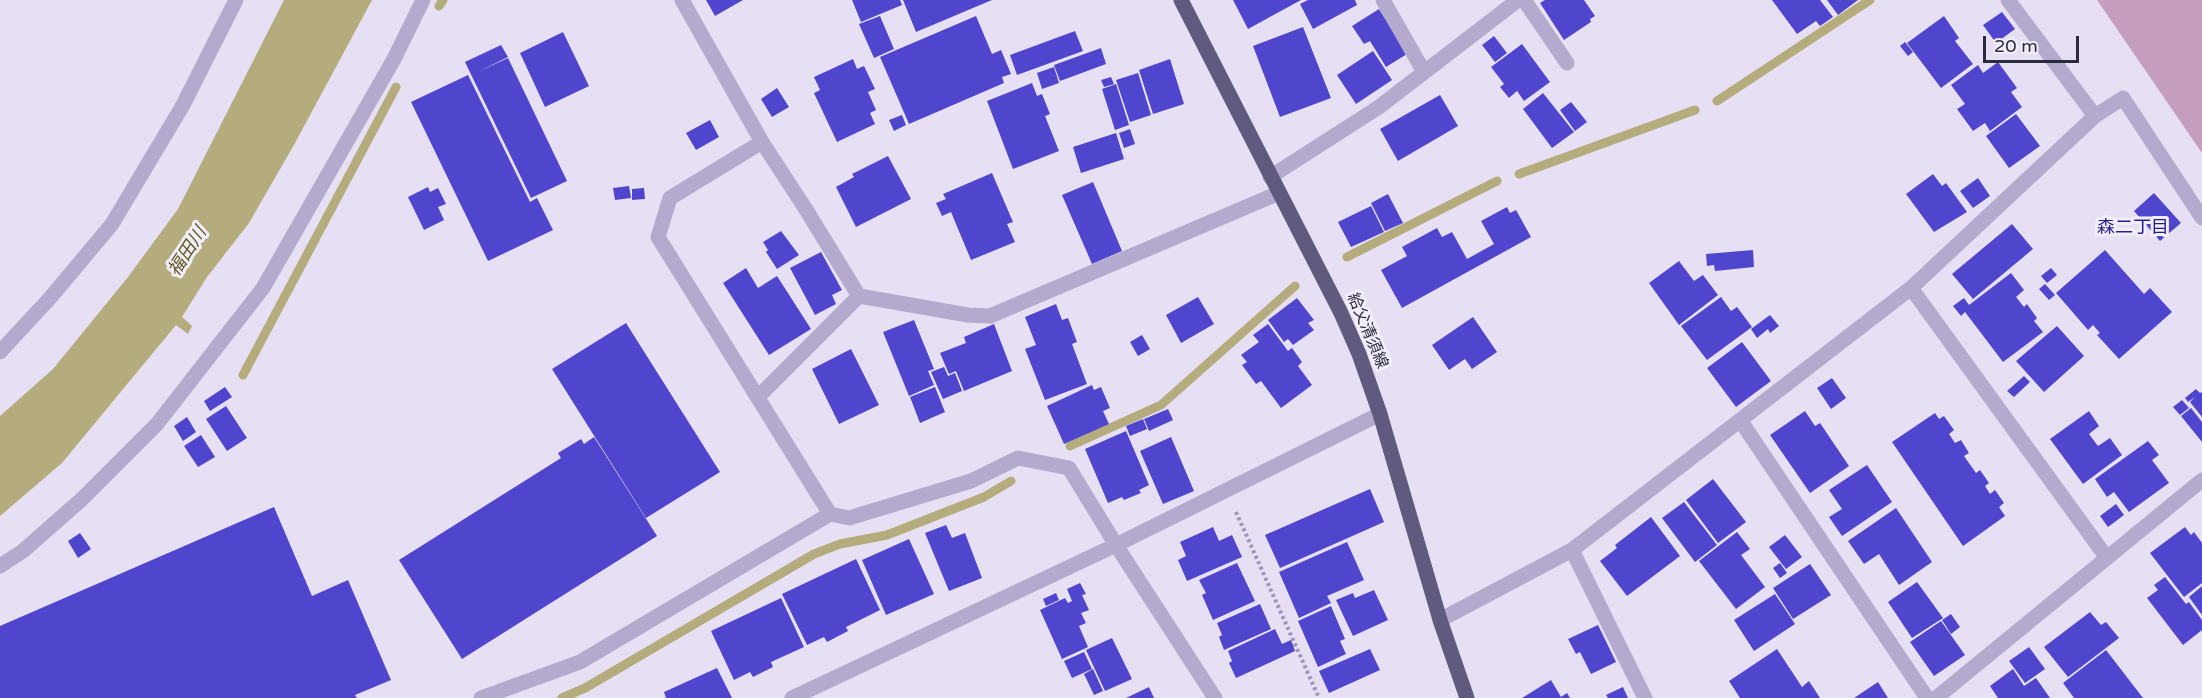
<!DOCTYPE html>
<meta charset="utf-8">
<style>
body{margin:0}
#map{position:relative;width:2202px;height:698px;overflow:hidden;background:#e7e0f4;font-family:"Varela Round",sans-serif}
canvas{display:block}
.scale{position:absolute;left:1983px;top:36px;width:96px;height:27px;box-sizing:border-box;border:3px solid #2c2a3b;border-top:0;padding-left:8px;font-size:18px;line-height:21px;white-space:nowrap;color:#2c2a3b;-webkit-text-stroke:4px #f2edfb;paint-order:stroke}
</style>
<div id="map">
<canvas width="2202" height="698"></canvas>
<div class="scale">20 m</div>
</div>
<script>
const ctx = document.querySelector('canvas').getContext('2d');
ctx.lineJoin = 'round';
function paint(path, color) {
  ctx.fillStyle = color;
  ctx.fill(path, 'evenodd');
}
function poly(rows) {
  const path = new Path2D();
  for (const r of rows) {
    path.moveTo(r[0], r[1]);
    for (let i = 2; i < r.length; i += 2) path.lineTo(r[i], r[i + 1]);
  }
  return path;
}
function trace(path, color, width, dash) {
  ctx.strokeStyle = color;
  ctx.lineWidth = width;
  ctx.lineCap = dash ? 'butt' : 'round';
  ctx.setLineDash(dash || []);
  ctx.stroke(path);
}
function label(font, color, halo, rows, align = 'center') {
  ctx.font = font + ' "Varela Round","Noto Sans JP",sans-serif';
  ctx.lineWidth = 6;
  ctx.setLineDash([]);
  ctx.textBaseline = 'middle';
  ctx.strokeStyle = halo;
  ctx.fillStyle = color;
  for (const [text, x, y, turn = 0] of rows) {
    ctx.save();
    ctx.translate(x, y);
    ctx.rotate((+turn || 0) * Math.PI / 180);
    ctx.textAlign = isNaN(turn) ? turn : align;
    if (halo) ctx.strokeText(text, 0, 0);
    ctx.fillText(text, 0, 0);
    ctx.restore();
  }
}
const green = poly([
 [2097,0,2202,0,2202,153]
]);
const water = poly([
 [284,0,372,0,295,143,249,223,207,277,182,317,192,326,188,334,176,325,62,463,0,516,0,416,53,369,128,277,178,209]
]);
const stream = poly([
 [439,6,443,0],
 [1717,101,1870,0],
 [1519,174,1695,110],
 [1347,257,1497,181],
 [243,375,396,87],
 [1070,446,1161,405,1295,286],
 [562,698,585,688,814,554,840,544,887,535,984,497,1011,481]
]);
const building = poly([
 [706,0,743,0,715,16],
 [852,0,900,0,902,5,861,22],
 [903,0,992,0,916,32],
 [1233,0,1301,0,1248,29],
 [1308,0,1355,0,1357,5,1313,29,1300,4],
 [1545,0,1584,0,1595,16,1590,19,1591,22,1564,40,1540,3],
 [1772,0,1820,0,1833,17,1820,26,1816,21,1797,34],
 [1827,0,1858,0,1838,15],
 [1379,9,1407,54,1386,67,1370,41,1364,44,1352,26],
 [2002,12,2015,29,1996,43,1983,25],
 [880,16,894,49,874,58,859,24],
 [976,16,992,54,1001,50,1011,74,1002,77,1004,83,909,124,880,57],
 [1944,16,1959,38,1955,41,1973,64,1941,88,1907,43],
 [1303,27,1331,98,1280,117,1253,46],
 [1075,31,1083,51,1017,75,1010,55],
 [563,32,589,86,545,107,520,53],
 [1494,36,1507,53,1495,62,1482,45],
 [1905,42,1913,52,1908,56,1900,46],
 [1522,44,1550,82,1524,101,1517,91,1509,98,1500,87,1504,84,1491,67],
 [501,45,508,57,478,72,508,58,567,181,531,198,465,62],
 [1101,48,1106,64,1060,81,1054,65],
 [1373,51,1392,80,1356,104,1337,75],
 [853,59,857,69,864,66,875,89,868,92,876,110,870,113,875,124,837,142,814,93,820,90,814,77],
 [1170,59,1184,104,1153,114,1139,70],
 [1998,62,2017,88,2011,92,2022,107,1990,131,1985,123,1973,131,1957,109,1965,104,1951,85,1978,65,1983,73],
 [1054,67,1059,83,1042,89,1037,73],
 [1138,73,1151,115,1130,122,1116,80],
 [468,75,530,202,537,198,553,230,488,261,411,102],
 [1111,77,1114,84,1104,87,1101,80],
 [1032,83,1037,96,1042,94,1050,114,1045,116,1059,151,1013,169,987,101],
 [1116,84,1129,125,1115,130,1102,89],
 [777,88,789,107,772,117,761,99],
 [1543,93,1574,132,1552,148,1523,109],
 [1440,95,1458,126,1398,161,1380,129],
 [1571,102,1587,122,1575,131,1560,110],
 [2016,114,2040,146,2009,168,1986,136],
 [902,115,906,125,894,131,889,120],
 [710,120,719,137,696,150,686,133],
 [1130,129,1135,144,1124,148,1119,133],
 [1116,133,1124,159,1081,173,1073,147],
 [888,156,911,199,856,227,836,187,854,177,852,174],
 [992,173,1013,222,1007,224,1015,242,971,260,951,212,942,216,936,203,946,199,943,194],
 [1933,174,1942,186,1946,183,1967,212,1934,232,1906,194],
 [1978,178,1990,196,1973,208,1960,191],
 [1093,182,1122,251,1092,264,1062,195],
 [629,186,631,198,615,200,613,188],
 [428,187,430,192,438,188,446,204,438,207,444,220,424,230,408,197],
 [644,188,645,199,632,200,632,189],
 [2154,193,2181,223,2160,241,2134,211],
 [1388,194,1403,223,1385,231,1371,203],
 [1371,206,1384,232,1351,247,1338,222],
 [1507,207,1510,213,1516,210,1531,237,1402,308,1381,270,1407,256,1402,247,1437,228,1442,237,1452,232,1467,259,1494,244,1481,221],
 [2012,224,2033,249,1973,299,1952,274],
 [781,231,799,255,777,269,766,252,768,250,763,242],
 [1753,250,1754,267,1715,271,1714,265,1707,266,1706,254],
 [2105,250,2144,294,2150,288,2172,312,2119,359,2097,335,2100,333,2093,325,2088,330,2056,293],
 [821,252,842,290,832,295,836,304,815,315,790,268],
 [1679,261,1694,281,1703,275,1718,295,1679,325,1649,283],
 [746,268,758,288,777,276,811,329,769,355,723,283],
 [2051,268,2057,275,2047,283,2041,276],
 [2011,273,2024,290,2016,297,2024,307,2027,304,2037,318,2034,321,2043,332,2003,362,1965,312,1961,316,1953,306,1964,298,1969,305],
 [2045,284,2055,295,2049,300,2039,289],
 [1198,297,1214,324,1181,343,1166,315],
 [1721,297,1731,311,1737,307,1752,327,1707,360,1681,326],
 [1297,298,1314,320,1308,323,1314,330,1293,345,1288,339,1284,342,1268,320],
 [1056,304,1062,320,1068,318,1077,342,1072,344,1087,384,1045,400,1025,349,1036,345,1025,317],
 [1770,315,1779,326,1770,333,1768,329,1757,338,1751,329],
 [1473,317,1497,352,1472,369,1465,359,1449,370,1432,345],
 [914,320,934,369,928,371,934,385,909,396,883,332],
 [626,323,720,472,646,518,552,369],
 [994,324,1012,371,964,391,956,371,949,374,940,353,966,343,964,337],
 [1268,324,1288,351,1292,348,1302,362,1298,366,1312,385,1281,408,1261,381,1256,384,1242,365,1247,362,1241,355,1259,342,1253,335],
 [2057,326,2084,356,2044,392,2016,361],
 [1142,335,1150,349,1138,356,1130,342],
 [1742,342,1771,381,1736,407,1707,368],
 [851,349,879,405,839,424,812,369],
 [944,367,948,376,955,373,962,391,943,399,931,372],
 [2024,376,2030,382,2014,397,2007,391],
 [1832,378,1846,398,1831,409,1817,388],
 [1092,385,1094,390,1101,387,1110,408,1103,411,1109,424,1064,444,1047,406],
 [225,387,232,397,210,411,204,401],
 [935,387,945,412,920,423,910,397],
 [2196,389,2200,393,2202,392,2202,417,2190,402,2195,397,2188,402,2185,398],
 [2182,400,2189,408,2180,415,2173,407],
 [226,406,247,438,227,451,206,419],
 [2191,408,2202,422,2202,442,2181,416],
 [1168,409,1173,420,1149,431,1144,419],
 [1805,411,1815,426,1820,423,1849,466,1810,493,1770,435],
 [2089,411,2099,426,2089,434,2098,446,2110,438,2122,455,2083,484,2050,439],
 [1935,413,1939,419,1944,416,1954,430,1949,434,1955,443,1961,440,1969,453,1964,456,1976,473,1980,470,1989,483,1985,486,1990,494,1995,490,2004,503,1999,507,2005,516,1963,546,1892,442],
 [187,417,196,432,183,441,174,426],
 [1143,419,1147,429,1130,436,1126,426],
 [1126,431,1149,485,1139,490,1141,493,1124,500,1122,497,1108,503,1085,449],
 [201,435,215,457,198,467,184,446],
 [594,437,657,536,462,659,399,560,561,458,558,453,581,439,584,444],
 [1171,437,1194,491,1163,504,1140,451],
 [2148,441,2159,455,2152,460,2169,483,2129,512,2114,492,2107,497,2095,479],
 [1867,465,1892,502,1842,536,1829,517,1842,509,1829,490],
 [1713,479,1746,522,1718,543,1686,500],
 [1370,489,1384,522,1280,568,1265,535],
 [1684,502,1717,545,1695,562,1662,518],
 [2116,504,2124,515,2108,527,2100,516],
 [274,507,312,596,348,580,391,680,355,695,357,698,0,698,0,626],
 [1896,508,1932,562,1899,585,1879,554,1864,564,1848,541],
 [1651,517,1680,556,1627,596,1600,561,1617,548,1615,545],
 [946,525,952,538,965,533,982,578,949,591,925,533],
 [1213,527,1219,541,1232,535,1242,557,1187,581,1178,560,1186,556,1180,542],
 [2185,527,2191,535,2194,532,2202,543,2202,583,2184,597,2150,553],
 [1737,532,1750,549,1741,555,1765,587,1736,609,1699,561],
 [80,533,91,549,78,558,68,541],
 [1785,535,1802,557,1786,569,1769,547],
 [909,539,934,594,886,615,862,560],
 [1347,542,1364,580,1327,596,1331,603,1299,618,1279,572],
 [856,559,880,610,846,627,848,631,827,642,824,637,807,645,782,594],
 [1237,563,1255,601,1213,620,1202,595,1206,593,1199,580],
 [1780,563,1787,573,1780,578,1773,568],
 [1810,564,1831,595,1793,619,1773,588],
 [2165,577,2186,604,2189,602,2202,620,2202,630,2183,645,2147,598,2158,590,2154,585],
 [1917,582,1943,618,1912,638,1888,602],
 [1080,583,1086,594,1082,595,1089,610,1081,613,1086,623,1079,626,1088,647,1062,659,1040,610,1065,598,1068,603,1072,601,1067,589],
 [2202,586,2202,615,2189,597],
 [1374,590,1388,620,1353,636,1336,600,1353,593,1355,598],
 [1056,593,1059,600,1046,606,1043,599],
 [1775,594,1795,624,1754,651,1734,620],
 [781,598,804,647,771,662,773,667,753,677,750,672,734,680,711,631],
 [1260,604,1271,629,1224,650,1219,637,1222,635,1217,623],
 [1331,606,1345,639,1340,641,1346,654,1318,667,1298,621],
 [2090,612,2101,625,2106,622,2119,638,2068,677,2044,647],
 [1951,614,1960,627,1951,634,1942,620],
 [1941,621,1965,655,1934,676,1910,642],
 [1598,625,1616,662,1591,674,1580,652,1576,654,1568,639],
 [1275,629,1282,644,1291,640,1295,651,1236,678,1229,663,1232,661,1228,651],
 [1112,638,1132,679,1105,691,1086,650],
 [2029,647,2045,669,2025,683,2009,661],
 [1370,649,1380,670,1329,693,1319,671],
 [1777,649,1802,687,1809,681,1820,698,1740,698,1729,681],
 [2106,650,2143,698,2074,698,2063,683],
 [1084,652,1092,669,1072,678,1064,661],
 [717,668,732,698,666,698,664,692],
 [1093,669,1103,691,1094,695,1084,674],
 [2013,669,2024,686,2036,678,2050,698,1998,698,1990,686],
 [1551,680,1561,697,1567,693,1570,698,1522,698],
 [1878,682,1888,698,1854,698],
 [1149,687,1154,698,1126,698],
 [1623,687,1628,698,1608,698,1606,695]
]);
const path = poly([
 [1236,512,1319,698]
]);
const minor = poly([
 [682,0,762,142,805,208,859,296,968,315,990,316,1279,193],
 [1383,0,1424,72],
 [1524,0,1567,63],
 [2008,0,2095,116],
 [762,142,670,198,658,237,830,514],
 [1270,177,1379,107,1518,0],
 [1911,288,2107,558],
 [0,352,50,298,112,224,183,105,236,0],
 [758,397,859,296],
 [1740,420,1927,698],
 [1572,550,1645,698],
 [0,566,23,551,82,499,157,424,263,288,394,59,423,0],
 [1440,620,1572,550,1911,288,2095,116,2123,98,2202,218],
 [481,698,580,662,830,514,849,518,971,481,1018,458,1069,468,1116,545,1215,698],
 [792,698,1116,545,1380,414],
 [1936,698,2202,480]
]);
const major = poly([
 [1181,0,1341,313,1359,354,1380,414,1440,620,1467,698]
]);
const streetNames = [
 ["給父清須線",1367,331,67]
];
const neighbourhoodNames = [
 ["森二丁目",2133,228]
];
const waterNames = [
 ["福田川",188,252,-57]
];
paint(green, '#c59ebf');
paint(water, '#b4ac7c');
trace(stream, '#b4ac7c', 9);
paint(building, '#4f46cd');
trace(path, '#9e94ba', 4, [3, 3]);
trace(minor, '#b4aace', 15);
trace(major, '#605a7e', 15);
label('16px', '#2c2a3b', '#f2edfb', streetNames);
label('18px', '#251e8f', '#f2edfb', neighbourhoodNames);
label('italic 18px', '#60581c', '#f2edfb', waterNames);
</script>
